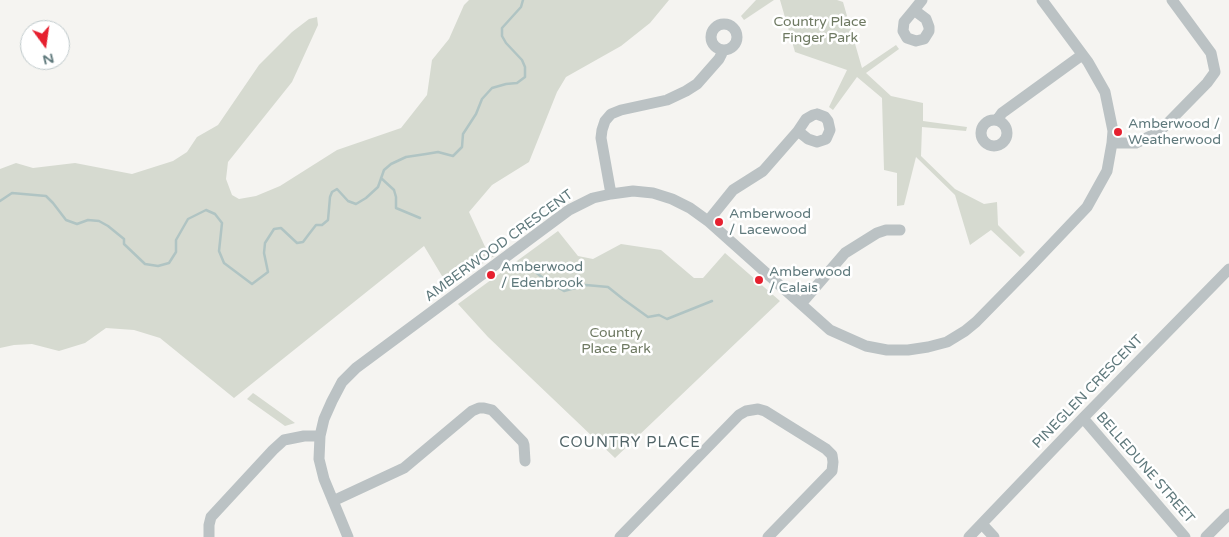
<!DOCTYPE html>
<style>
body{margin:0}
#map{position:relative;width:1229px;height:537px;overflow:hidden;background:#f5f4f1;font-family:"Varela Round",sans-serif}
canvas{display:block}
.north{position:absolute;left:20px;top:20px;width:50px;height:50px;box-sizing:border-box;background:#fff;border:1px solid #bfc9cb;border-radius:50%;rotate:166deg;font-size:14px;font-weight:700;line-height:20px;text-align:center;color:#5f797c}
.north::after{content:'';display:block;margin:auto;width:18px;height:22px;background:#e6202f;clip-path:polygon(50% 0,100% 100%,50% 72%,0 100%)}
</style>
<div id="map">
<canvas width="1229" height="537"></canvas>
<div class="north">N</div>
</div>
<script>
const ctx = document.querySelector('canvas').getContext('2d');
ctx.lineJoin = 'round';
function paint(path, color) {
  ctx.fillStyle = color;
  ctx.fill(path, 'evenodd');
}
function poly(rows) {
  const path = new Path2D();
  for (const r of rows) {
    if (r.length === 3) {
      path.moveTo(r[0] + r[2], r[1]);
      path.arc(r[0], r[1], r[2], 0, 2 * Math.PI);
      continue;
    }
    path.moveTo(r[0], r[1]);
    for (let i = 2; i < r.length; i += 2) path.lineTo(r[i], r[i + 1]);
  }
  return path;
}
function trace(path, color, width, dash) {
  ctx.strokeStyle = color;
  ctx.lineWidth = width;
  ctx.lineCap = dash ? 'butt' : 'round';
  ctx.setLineDash(dash || []);
  ctx.stroke(path);
}
function label(font, color, halo, rows, align = 'center') {
  ctx.font = font + ' "Varela Round",sans-serif';
  ctx.lineWidth = 5;
  ctx.setLineDash([]);
  ctx.textBaseline = 'middle';
  ctx.strokeStyle = halo;
  ctx.fillStyle = color;
  for (const [text, x, y, turn = 0] of rows) {
    ctx.save();
    ctx.translate(x, y);
    ctx.rotate((+turn || 0) * Math.PI / 180);
    ctx.textAlign = isNaN(turn) ? turn : align;
    if (halo) ctx.strokeText(text, 0, 0);
    ctx.fillText(text, 0, 0);
    ctx.restore();
  }
}
const green = poly([
 [469,0,669,0,650,23,621,46,566,77,557,92,529,162,492,185,469,212,487,251,494,256,459,279,442,276,424,246,234,398,160,338,134,330,106,328,85,343,59,351,32,344,14,345,0,348,0,169,16,163,33,168,75,163,132,174,173,161,187,152,197,137,218,125,259,65,292,32,309,19,317,17,318,25,292,82,228,162,226,179,232,195,239,199,256,196,280,186,337,150,401,128,427,95,432,60,449,39,464,5],
 [756,0,774,0,744,20,741,16],
 [780,0,837,0,843,2,862,68,896,45,899,49,866,73,891,96,923,103,923,121,967,127,966,131,922,127,921,156,955,189,984,204,997,202,998,225,1025,252,1020,257,991,230,970,245,955,195,916,157,904,205,897,206,897,173,884,170,882,98,857,77,833,110,829,107,847,70,795,52],
 [558,231,578,256,593,259,621,244,661,250,694,278,703,278,725,253,780,301,615,458,488,337,458,304],
 [253,393,256,395,295,423,285,426,247,399]
]);
const stream = poly([
 [381,178,394,190,396,197,396,208,420,218],
 [0,201,12,193,46,196,53,203,66,220,77,224,88,220,99,221,108,226,124,239,124,244,145,264,158,266,169,263,176,252,176,240,188,219,206,210,215,214,222,223,219,251,224,263,252,284,268,272,264,253,265,243,274,229,281,228,297,243,303,242,309,234,316,225,322,225,328,220,330,197,332,192,337,189,348,201,356,204,366,198,378,187,384,170,391,164,406,157,426,154,438,152,453,156,462,147,463,134,476,114,482,99,492,88,506,84,517,83,525,77,525,67,522,60,506,43,502,36,502,28,521,7,523,0],
 [527,263,534,271,547,281,564,291,586,285,608,287,623,299,648,317,659,315,667,319,712,301]
]);
const minor = poly([
 [914,10,926,19,929,27,929,31,924,39,916,41,907,38,903,31,904,22,914,10],
 [914,10,922,0],
 [724,37,13],
 [817,114,825,117,828,121,830,130,826,139,817,142,808,139,798,131,806,119,813,115,817,114],
 [994,133,13],
 [997,120,1002,113,1082,55],
 [1112,143,1136,143,1159,132,1207,83,1215,72,1211,53,1172,0],
 [611,194,601,138,602,130,605,121,611,114,621,110,667,100,686,91,697,84,719,59,723,51],
 [708,221,733,190,763,171,798,131],
 [801,304,845,253,877,233,886,230,900,230],
 [1083,418,1185,537],
 [333,501,404,468,472,411,479,408,484,408,492,410,523,442,524,445,525,461],
 [982,524,994,537],
 [209,537,209,525,211,517,273,450,284,440,304,436,320,436],
 [348,537,324,479,319,459,320,436,324,419,332,401,342,382,356,368,569,210,593,198,611,194,633,191,653,193,672,199,690,208,708,221,830,330,866,346,887,350,908,350,928,347,947,342,965,331,976,322,1030,267,1087,207,1107,171,1112,143,1113,131,1105,92,1088,62,1042,0],
 [620,537,739,415,746,411,758,409,765,411,826,449,832,455,833,462,832,471,768,537],
 [969,537,1083,418,1229,269],
 [1206,537,1229,514]
]);
const markers = [
 [1118,132,5,"#e6202f"],
 [719,222,5,"#e6202f"],
 [491,275,5,"#e6202f"],
 [759,280,5,"#e6202f"]
];
const parkNames = [
 ["Country Place",820,22],
 ["Finger Park",820,38],
 ["Country",616,333],
 ["Place Park",616,349]
];
const poiNames = [
 ["Amberwood /",1128,124],
 ["Weatherwood",1128,140],
 ["Amberwood",729,214],
 ["/ Lacewood",729,230],
 ["Amberwood",501,267],
 ["/ Edenbrook",501,283],
 ["Amberwood",769,272],
 ["/ Calais",769,288]
];
const streetNames = [
 ["AMBERWOOD CRESCENT",499,246,-36],
 ["PINEGLEN CRESCENT",1088,392,-46],
 ["BELLEDUNE STREET",1145,468,49]
];
const neighbourhoodNames = [
 ["COUNTRY PLACE",630,443]
];
paint(green, '#d6dad0');
trace(stream, '#b0c4c3', 2.5);
trace(minor, '#bbc2c4', 11);
for (const [x, y, r, color] of markers) {
  const dot = new Path2D();
  dot.arc(x, y, r, 0, 2 * Math.PI);
  ctx.fillStyle = color;
  ctx.fill(dot);
  trace(dot, '#fff', 2);
}
label('14px', '#6e7962', '#fff', parkNames);
label('14px', '#5f797c', '#fff', poiNames, 'left');
label('14px', '#5f797c', '#fff', streetNames);
ctx.letterSpacing = '1px';
label('15px', '#516467', '#fff', neighbourhoodNames);
ctx.letterSpacing = '0px';
</script>
